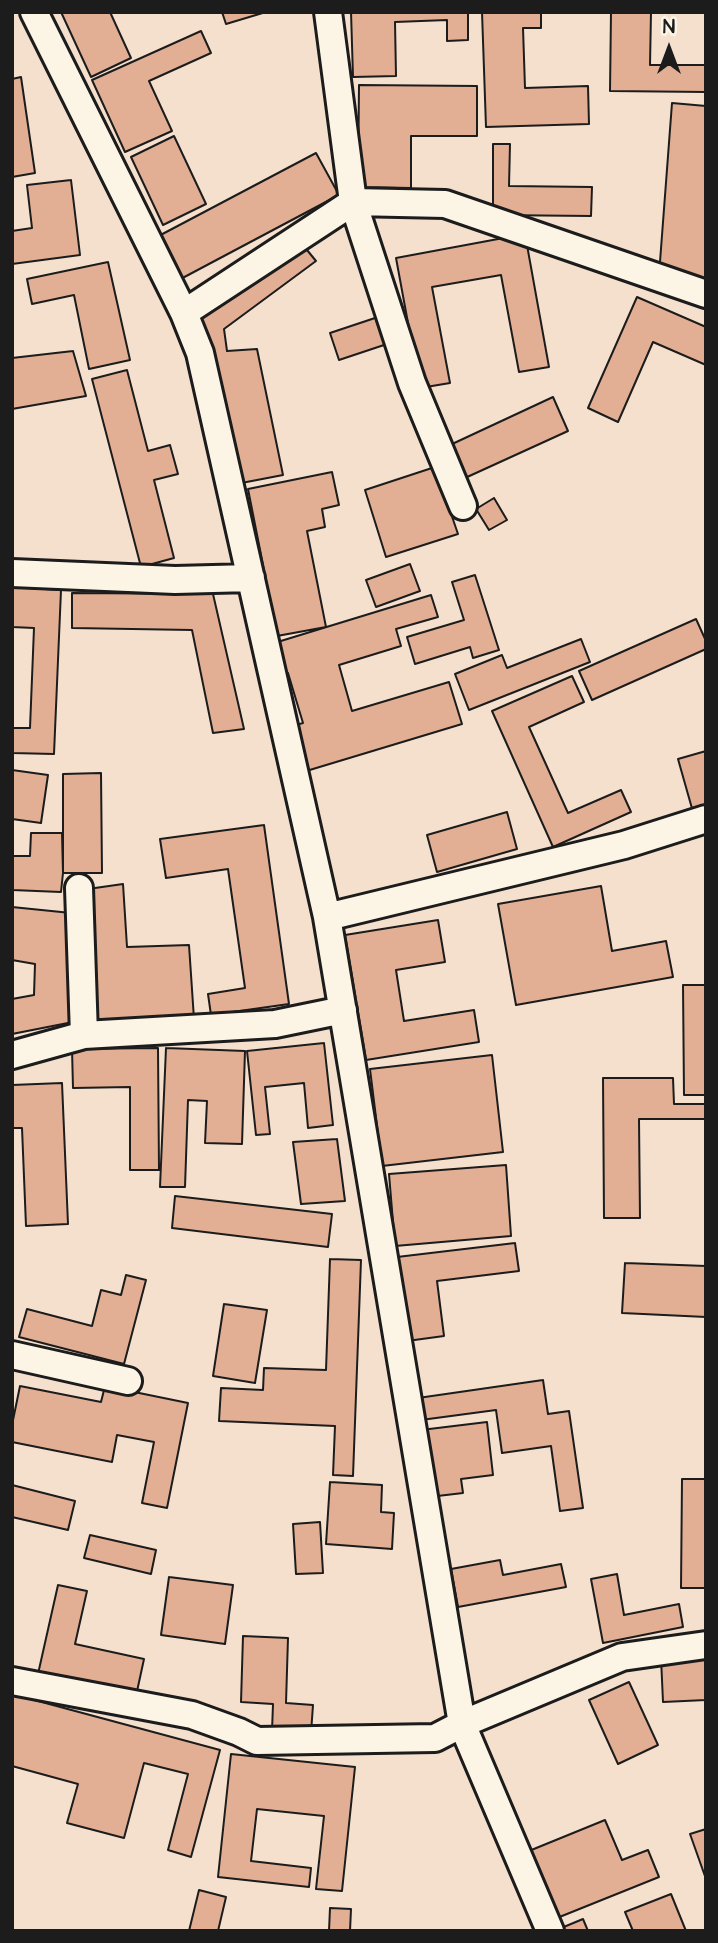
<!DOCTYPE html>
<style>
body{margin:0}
#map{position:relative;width:718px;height:1943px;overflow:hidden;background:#f4e0cd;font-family:"Architects Daughter",sans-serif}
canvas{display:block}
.frame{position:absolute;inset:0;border:14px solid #1c1c1c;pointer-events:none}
.north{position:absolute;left:634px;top:14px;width:70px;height:70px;-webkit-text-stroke:5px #fcf5e5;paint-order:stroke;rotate:0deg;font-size:19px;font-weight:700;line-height:28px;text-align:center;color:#1c1c1c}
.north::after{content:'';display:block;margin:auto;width:24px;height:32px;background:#1c1c1c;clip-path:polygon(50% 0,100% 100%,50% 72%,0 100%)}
</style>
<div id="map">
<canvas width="718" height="1943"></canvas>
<div class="frame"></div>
<div class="north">N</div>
</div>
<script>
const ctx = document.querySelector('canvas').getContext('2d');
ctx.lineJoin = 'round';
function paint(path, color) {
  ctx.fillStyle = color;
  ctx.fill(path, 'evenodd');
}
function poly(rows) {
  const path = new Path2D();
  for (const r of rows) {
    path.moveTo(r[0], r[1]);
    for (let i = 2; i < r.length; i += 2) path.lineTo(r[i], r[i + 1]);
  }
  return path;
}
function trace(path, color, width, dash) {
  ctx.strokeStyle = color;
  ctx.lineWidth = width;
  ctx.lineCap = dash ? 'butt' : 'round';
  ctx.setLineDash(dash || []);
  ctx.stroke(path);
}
const building = poly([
 [61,12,110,12,131,58,91,77,61,12],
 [222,12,266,12,226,24,222,12],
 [351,12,468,12,468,40,447,41,447,20,395,22,396,76,353,77,351,12],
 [482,12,541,12,541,28,523,28,525,88,588,86,589,124,486,127,482,12],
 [611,12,651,12,650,65,706,65,706,92,610,91,611,12],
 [201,31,211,53,149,81,172,131,125,152,92,80,201,31],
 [21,77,35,173,12,177,12,79,21,77],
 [359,85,477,86,477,136,411,136,411,188,358,187,359,85],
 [672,103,706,106,706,278,659,275,672,103],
 [174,136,206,204,163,225,131,157,174,136],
 [493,144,510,144,509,186,592,187,591,216,493,215,493,144],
 [316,153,339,195,175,282,153,239,316,153],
 [71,180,80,255,12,264,12,231,32,228,27,185,71,180],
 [525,234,549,367,519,372,501,275,432,287,450,383,420,388,396,258,525,234],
 [298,239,316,261,224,329,227,351,257,349,283,475,231,485,195,312,298,239],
 [108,262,130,360,89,369,74,295,32,304,27,279,108,262],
 [637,297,706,327,706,365,653,342,618,422,588,408,637,297],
 [384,315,393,342,339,360,330,333,384,315],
 [73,351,86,396,12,409,12,358,73,351],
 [127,370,148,451,170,445,178,474,154,480,174,558,141,567,92,379,127,370],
 [553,397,568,431,465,478,450,445,553,397],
 [435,467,458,534,386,557,365,490,435,467],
 [332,472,339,505,322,509,325,527,307,531,326,627,277,636,248,489,332,472],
 [494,498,507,520,489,530,476,509,494,498],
 [410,564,420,591,376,607,366,580,410,564],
 [475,575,499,650,473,658,470,647,415,664,407,637,464,620,452,582,475,575],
 [12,587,61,590,54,754,12,753,12,728,30,728,34,628,12,627,12,587],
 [72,593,213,594,244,729,213,733,192,630,72,628,72,593],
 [431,595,438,617,396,629,401,646,339,665,352,711,449,682,462,724,303,772,289,727,303,723,288,673,280,675,271,644,431,595],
 [696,619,706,641,706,649,592,700,579,671,696,619],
 [581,639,590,662,469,710,455,674,502,655,507,668,581,639],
 [572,676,584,702,529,727,568,813,621,790,631,812,553,847,492,711,572,676],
 [706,751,706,808,693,812,678,759,706,751],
 [12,770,48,775,41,823,12,819,12,770],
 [101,773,102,873,63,873,63,774,101,773],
 [507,812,517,849,437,872,427,835,507,812],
 [264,825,289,1004,211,1015,208,994,245,988,228,869,166,878,160,839,264,825],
 [31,833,62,833,63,873,61,892,12,890,12,856,30,856,31,833],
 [123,884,127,947,189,945,194,1019,98,1023,88,889,123,884],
 [601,886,612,951,666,941,673,977,516,1005,498,904,601,886],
 [12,907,71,913,73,1022,12,1034,12,999,34,995,35,964,12,960,12,907],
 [438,920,445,962,396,970,404,1021,474,1010,479,1042,366,1060,345,935,438,920],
 [683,985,706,985,706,1095,684,1095,683,985],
 [324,1043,333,1125,308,1128,304,1083,265,1087,270,1134,256,1135,247,1051,324,1043],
 [158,1048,159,1170,130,1170,130,1087,73,1088,72,1049,158,1048],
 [166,1048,245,1051,242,1144,205,1143,207,1101,188,1100,185,1187,160,1187,166,1048],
 [492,1055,503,1152,382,1166,370,1069,492,1055],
 [603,1078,673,1078,674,1104,706,1104,706,1119,639,1119,640,1218,604,1218,603,1078],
 [62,1083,68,1224,26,1226,22,1128,12,1128,12,1085,62,1083],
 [337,1139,345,1201,301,1204,293,1142,337,1139],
 [506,1165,511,1236,395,1246,389,1174,506,1165],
 [175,1196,332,1214,328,1247,172,1228,175,1196],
 [515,1243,519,1271,437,1281,444,1336,407,1341,397,1257,515,1243],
 [330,1259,361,1260,353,1476,333,1475,335,1426,219,1421,221,1388,263,1390,264,1368,326,1370,330,1259],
 [625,1263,706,1266,706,1317,622,1313,625,1263],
 [126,1275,146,1280,124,1364,19,1337,27,1309,92,1326,101,1290,121,1295,126,1275],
 [224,1304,267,1310,255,1383,213,1376,224,1304],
 [543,1380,548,1414,569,1411,583,1508,560,1511,551,1446,502,1453,496,1410,421,1420,418,1398,543,1380],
 [20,1386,101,1402,105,1386,188,1403,167,1508,142,1503,154,1442,117,1435,112,1462,12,1442,12,1425,20,1386],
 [487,1422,493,1475,461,1479,463,1493,429,1497,421,1430,487,1422],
 [682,1479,706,1479,706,1588,681,1588,682,1479],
 [330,1482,382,1485,381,1512,394,1513,392,1549,326,1544,330,1482],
 [12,1485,75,1501,68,1530,12,1517,12,1485],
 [320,1522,323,1573,296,1574,293,1524,320,1522],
 [90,1535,156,1550,151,1574,84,1558,90,1535],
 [500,1560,503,1575,561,1564,566,1587,458,1607,451,1569,500,1560],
 [617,1574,624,1615,679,1604,683,1627,603,1643,591,1579,617,1574],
 [169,1577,233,1585,225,1644,161,1635,169,1577],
 [58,1585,87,1591,75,1644,144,1659,136,1696,38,1674,58,1585],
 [243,1636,288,1638,286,1703,313,1705,311,1733,272,1731,273,1704,241,1702,243,1636],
 [706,1656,706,1700,663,1702,661,1658,706,1656],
 [629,1682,658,1745,618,1764,589,1700,629,1682],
 [12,1694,220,1750,191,1857,168,1850,188,1774,144,1763,124,1838,67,1823,78,1784,12,1766,12,1694],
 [231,1754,355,1767,342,1891,316,1889,324,1816,257,1809,251,1861,311,1868,309,1887,218,1877,231,1754],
 [605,1820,622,1860,648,1850,659,1877,552,1920,524,1853,605,1820],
 [706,1829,706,1879,690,1834,706,1829],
 [199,1890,226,1897,218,1931,189,1931,199,1890],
 [671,1894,686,1931,633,1931,625,1912,671,1894],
 [330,1908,351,1909,350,1931,329,1931,330,1908],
 [583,1919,588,1931,554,1931,583,1919]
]);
const minor = poly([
 [34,12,184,313,200,353,327,917,462,1724,550,1931],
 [328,12,353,202,445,204,706,294],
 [184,313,353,202,412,383,463,506],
 [12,573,175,580,251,578],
 [79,888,84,1035],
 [327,917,624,845,706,819],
 [12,1055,84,1035,275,1024,343,1010],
 [12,1355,128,1381],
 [12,1681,192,1715,239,1732,257,1741,435,1738,462,1724,622,1657,706,1645]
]);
paint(building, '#e2af94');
trace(building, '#1c1c1c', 2);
trace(minor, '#1c1c1c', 32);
trace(minor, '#fcf5e5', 26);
</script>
